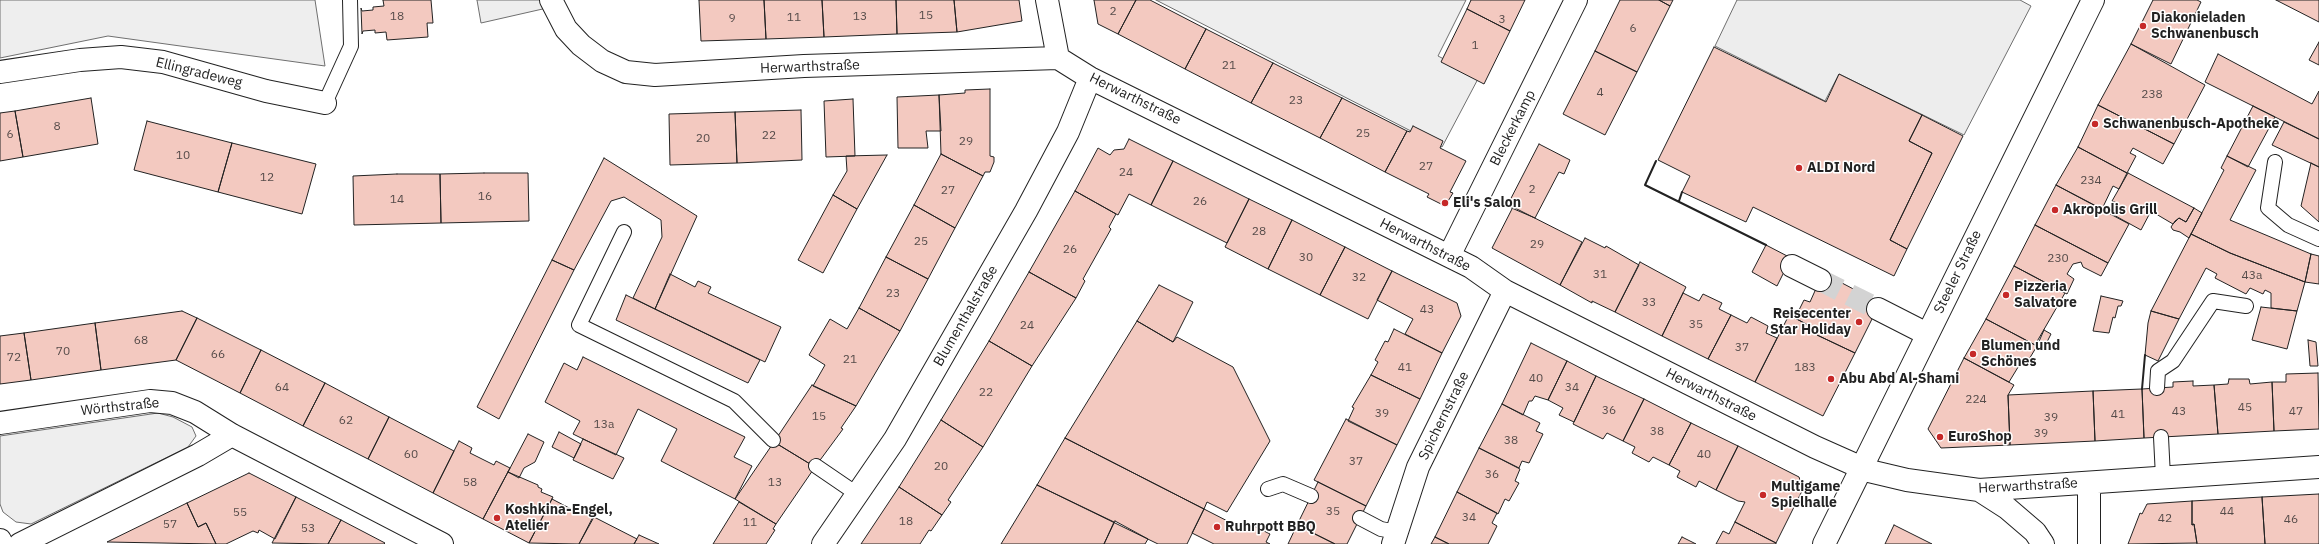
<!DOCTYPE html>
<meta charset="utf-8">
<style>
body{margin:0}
canvas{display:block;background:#fff}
</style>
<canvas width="2319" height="544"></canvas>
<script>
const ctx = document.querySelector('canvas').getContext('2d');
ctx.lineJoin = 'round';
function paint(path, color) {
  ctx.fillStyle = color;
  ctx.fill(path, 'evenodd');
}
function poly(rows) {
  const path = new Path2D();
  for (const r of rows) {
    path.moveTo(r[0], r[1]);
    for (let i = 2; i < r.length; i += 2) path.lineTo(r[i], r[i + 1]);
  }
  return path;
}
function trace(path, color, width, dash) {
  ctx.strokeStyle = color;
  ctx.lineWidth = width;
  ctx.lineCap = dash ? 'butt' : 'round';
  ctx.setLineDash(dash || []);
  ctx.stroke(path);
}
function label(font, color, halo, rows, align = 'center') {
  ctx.font = font + ' "IBM Plex Sans",sans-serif';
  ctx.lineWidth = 3;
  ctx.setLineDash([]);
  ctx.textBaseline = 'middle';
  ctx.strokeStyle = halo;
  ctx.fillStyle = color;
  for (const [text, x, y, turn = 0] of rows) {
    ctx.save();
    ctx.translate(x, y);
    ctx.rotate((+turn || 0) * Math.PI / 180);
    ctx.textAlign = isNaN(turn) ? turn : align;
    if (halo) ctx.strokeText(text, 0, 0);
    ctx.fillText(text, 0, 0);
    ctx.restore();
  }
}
const green = poly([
 [0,0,315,0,325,66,108,36,0,58,0,0],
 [477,0,544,0,547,8,481,23,477,0],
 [1156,0,1466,0,1438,56,1479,77,1442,147,1156,0],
 [158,413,173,417,192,427,196,436,188,447,31,524,16,522,3,512,0,504,0,436,158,413]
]);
const parking = poly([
 [1737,0,2020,0,2031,6,1964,135,1839,74,1825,101,1715,46,1737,0]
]);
const building = poly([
 [383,0,431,0,433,23,427,23,428,37,387,40,386,32,375,33,375,30,363,31,362,34,361,8,362,11,373,10,373,7,384,6,383,0],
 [699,0,764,0,766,39,701,41,699,0],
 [764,0,822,0,824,37,766,39,764,0],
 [822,0,896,0,897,34,824,37,822,0],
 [896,0,954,0,957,32,897,34,896,0],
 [954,0,1019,0,1022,21,957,32,954,0],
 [1094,0,1136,0,1118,34,1098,24,1094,0],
 [1136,0,1150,0,1206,29,1185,69,1118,34,1136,0],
 [1471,0,1525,0,1510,31,1467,9,1471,0],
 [1620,0,1659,0,1670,6,1637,72,1595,51,1620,0],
 [1659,0,1673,0,1670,6,1659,0],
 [2153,0,2197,0,2201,2,2171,64,2131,44,2153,0],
 [2276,0,2319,0,2319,22,2276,0],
 [1467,9,1510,31,1484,84,1441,62,1467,9],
 [1206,29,1273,63,1251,103,1185,69,1206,29],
 [2319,42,2319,65,2309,60,2319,42],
 [2131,44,2205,85,2174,144,2098,105,2131,44],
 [1714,47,1826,102,1839,74,1922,115,1909,141,1932,153,1890,240,1907,249,1894,276,1753,207,1746,222,1682,192,1690,176,1658,160,1714,47],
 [1595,51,1637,72,1605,135,1563,114,1595,51],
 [2218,54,2312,104,2319,91,2319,139,2205,82,2218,54],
 [1273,63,1342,98,1320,138,1251,103,1273,63],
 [990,89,990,156,994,157,994,162,990,172,985,172,983,176,941,154,939,95,965,93,965,90,990,89],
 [939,95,941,131,926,131,928,148,898,148,897,97,939,95],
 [91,98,98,144,23,157,15,111,91,98],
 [1342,98,1407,131,1385,172,1320,138,1342,98],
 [853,99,855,156,826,157,824,101,853,99],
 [2098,105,2174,144,2163,164,2133,148,2130,153,2136,156,2127,173,2078,147,2098,105],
 [2253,106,2275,117,2248,167,2227,156,2253,106],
 [801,110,802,160,737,163,735,112,801,110],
 [15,111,23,157,0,161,0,113,15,111],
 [735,112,737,163,670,165,669,114,735,112],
 [1922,115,1963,136,1907,249,1890,240,1932,153,1909,141,1922,115],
 [147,121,232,143,218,192,134,170,147,121],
 [2284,122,2319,139,2319,167,2272,145,2284,122],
 [1413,126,1443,141,1440,148,1466,161,1450,192,1453,193,1445,206,1427,197,1429,194,1385,172,1407,131,1410,132,1413,126],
 [1129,139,1173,161,1151,205,1129,194,1118,215,1075,191,1098,148,1110,155,1114,150,1124,149,1129,139],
 [232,143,316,164,302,214,218,192,232,143],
 [1539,144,1570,160,1564,174,1559,172,1535,218,1507,206,1539,144],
 [2078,147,2127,173,2119,189,2113,186,2102,209,2056,185,2078,147],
 [941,154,983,176,955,228,914,205,941,154],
 [887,155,857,209,833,195,847,171,846,156,887,155],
 [2227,156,2256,170,2230,220,2311,254,2305,282,2230,253,2191,234,2224,170,2221,168,2227,156],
 [604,158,697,216,655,309,633,298,662,237,661,220,624,197,611,201,574,270,552,260,604,158],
 [1173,161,1249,199,1227,243,1151,205,1173,161],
 [2311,163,2319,167,2319,222,2301,206,2311,163],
 [484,173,528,173,529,221,441,223,440,174,484,173],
 [2128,173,2194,208,2186,222,2179,218,2173,224,2151,211,2141,230,2112,214,2117,203,2112,201,2128,173],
 [397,174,440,174,441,223,354,225,353,176,397,174],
 [2056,185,2129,224,2108,263,2035,225,2056,185],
 [1075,191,1116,214,1109,227,1111,229,1083,279,1085,281,1076,298,1029,272,1075,191],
 [833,195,857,209,823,273,798,260,833,195],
 [1249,199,1292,220,1268,269,1225,247,1249,199],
 [914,205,955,228,928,279,886,257,914,205],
 [1513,207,1582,242,1560,285,1492,248,1513,207],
 [2194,208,2202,213,2189,238,2180,232,2173,230,2171,227,2175,221,2179,218,2186,222,2194,208],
 [1292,220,1345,247,1320,295,1268,269,1292,220],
 [2035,225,2108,263,2101,276,2083,267,2081,262,2073,264,2067,274,2074,279,2067,294,2014,266,2035,225],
 [2191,234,2230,253,2305,282,2297,311,2271,308,2271,293,2265,290,2263,294,2250,288,2246,294,2215,278,2217,274,2206,268,2179,319,2151,311,2191,234],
 [1585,238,1605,248,1606,246,1639,265,1615,312,1592,301,1592,303,1560,285,1585,238],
 [1766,245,1791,258,1777,286,1752,272,1766,245],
 [1345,247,1392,271,1368,319,1320,295,1345,247],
 [2311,254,2319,256,2319,284,2305,282,2311,254],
 [886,257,928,279,900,331,859,308,886,257],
 [552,260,574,270,499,419,477,407,552,260],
 [1640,262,1686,287,1662,336,1615,312,1640,262],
 [2014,266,2065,293,2035,345,1986,319,2014,266],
 [1392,271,1457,303,1461,316,1442,353,1405,334,1413,319,1377,300,1392,271],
 [1029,272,1076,298,1032,366,989,341,1029,272],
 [1823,273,1880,303,1855,353,1817,335,1819,331,1795,318,1804,300,1810,302,1823,273],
 [670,274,695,287,698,281,711,287,708,293,781,327,765,362,655,309,670,274],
 [1159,285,1193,302,1173,342,1137,321,1159,285],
 [1683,293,1699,301,1703,294,1722,303,1719,309,1731,315,1708,359,1662,336,1683,293],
 [626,295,760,360,748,383,616,320,626,295],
 [2101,296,2123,301,2121,306,2118,306,2115,318,2113,317,2109,333,2093,331,2101,296],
 [2261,307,2297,311,2287,349,2252,340,2261,307],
 [859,308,900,331,856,406,813,386,825,365,809,355,830,319,847,329,859,308],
 [182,311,197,318,176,360,101,370,95,323,182,311],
 [2151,311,2179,319,2158,361,2145,355,2148,323,2151,311],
 [1731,315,1747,323,1751,317,1768,326,1766,333,1777,338,1755,382,1708,359,1731,315],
 [1789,315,1819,331,1817,335,1855,353,1823,416,1755,382,1789,315],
 [197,318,261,350,240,393,176,360,197,318],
 [1986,319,2037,346,2028,361,2023,359,2009,382,1964,358,1986,319],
 [1137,321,1173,342,1177,337,1233,367,1270,441,1227,512,1207,502,1204,509,1065,438,1137,321],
 [95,323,101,370,31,380,24,333,95,323],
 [1394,329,1442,353,1420,399,1371,375,1378,362,1375,360,1385,341,1388,342,1394,329],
 [2044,330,2051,334,2045,346,2037,346,2044,330],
 [24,333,31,380,0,384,0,336,24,333],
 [2308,340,2316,342,2318,366,2310,366,2308,340],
 [989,341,1032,366,983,447,941,420,989,341],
 [1531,343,1567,361,1548,400,1535,396,1532,401,1529,401,1523,415,1502,404,1531,343],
 [261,350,325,383,303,426,240,393,261,350],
 [583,357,745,437,734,457,752,466,735,499,661,461,677,429,638,409,616,455,573,434,580,421,545,402,564,363,577,370,583,357],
 [1964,358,2014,385,2008,395,2010,445,1941,448,1928,429,1964,358],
 [1567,361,1596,376,1574,422,1559,415,1563,408,1548,400,1567,361],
 [2318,373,2319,429,2274,431,2272,382,2286,382,2286,374,2318,373],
 [1371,375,1420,399,1397,445,1348,421,1354,408,1352,407,1371,375],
 [1596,376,1644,399,1623,441,1607,433,1603,439,1573,424,1596,376],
 [2229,379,2249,379,2250,384,2272,382,2274,431,2218,434,2214,385,2228,384,2229,379],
 [2193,381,2193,386,2214,385,2218,434,2144,438,2142,389,2173,387,2173,382,2193,381],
 [325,383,389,417,368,459,303,426,325,383],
 [812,385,856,406,841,428,843,429,815,467,774,442,812,385],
 [2142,389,2144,438,2095,441,2093,391,2142,389],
 [2093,391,2095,441,2010,445,2008,395,2093,391],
 [1644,399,1691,423,1669,465,1653,457,1649,462,1632,453,1635,447,1623,441,1644,399],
 [1502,404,1540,423,1536,431,1543,434,1529,463,1522,461,1519,468,1479,448,1502,404],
 [389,417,454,451,433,493,368,459,389,417],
 [1346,419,1397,445,1366,506,1314,480,1346,419],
 [941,420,983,447,948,500,951,502,942,515,899,487,941,420],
 [1691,423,1738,446,1716,490,1699,481,1696,487,1677,477,1680,471,1669,465,1691,423],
 [559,432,581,444,574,458,552,447,559,432],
 [528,434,544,442,535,462,524,468,519,478,508,472,528,434],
 [1065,438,1204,509,1187,544,1158,544,1037,485,1065,438],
 [583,439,624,458,613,479,573,460,583,439],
 [459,441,472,448,470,453,494,465,496,461,510,468,483,519,433,493,459,441],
 [774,442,815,467,776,524,735,499,774,442],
 [1738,446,1799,477,1803,489,1776,543,1735,522,1745,502,1738,501,1716,490,1738,446],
 [1479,448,1520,469,1515,481,1519,483,1509,501,1505,499,1498,514,1457,492,1479,448],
 [508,472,538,485,538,487,542,489,541,492,553,497,529,543,483,519,508,472],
 [249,473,296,497,275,539,259,530,258,533,253,531,226,544,216,544,206,523,198,527,187,503,249,473],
 [1318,482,1366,506,1347,544,1335,544,1297,525,1318,482],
 [1037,485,1114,522,1104,544,1001,544,1037,485],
 [899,487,942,515,931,531,929,530,920,544,861,544,899,487],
 [1457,492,1497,513,1492,523,1497,526,1488,544,1449,544,1435,537,1457,492],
 [2319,494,2319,544,2265,544,2262,497,2319,494],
 [296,497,341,520,328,544,272,543,296,497],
 [2262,497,2265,544,2197,544,2194,524,2192,525,2192,501,2262,497],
 [552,499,573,510,576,505,594,515,579,544,529,543,552,499],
 [2192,501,2192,525,2194,524,2197,543,2128,544,2140,513,2142,514,2147,504,2192,501],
 [739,502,776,524,773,529,775,530,766,544,713,544,739,502],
 [187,503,198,527,206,523,216,544,107,542,187,503],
 [1204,509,1245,530,1248,523,1270,534,1266,542,1270,544,1214,544,1192,533,1204,509],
 [594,517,637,539,634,544,579,544,594,517],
 [341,520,385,543,384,544,328,544,341,520],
 [1115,521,1148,539,1145,544,1104,544,1115,521],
 [1735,522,1776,543,1776,544,1716,544,1723,531,1729,534,1735,522],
 [1297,525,1335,544,1288,544,1297,525],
 [1894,525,1932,544,1885,544,1894,525],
 [639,535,659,544,634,544,639,535],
 [1435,537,1449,544,1431,544,1435,537],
 [1682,537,1696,544,1678,544,1682,537]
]);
const minorTunnel = poly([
 [1820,280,1878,309]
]);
const service = poly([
 [325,103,351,46,350,0],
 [2275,162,2268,208,2288,225,2319,239],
 [624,232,579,325,734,401,773,440],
 [2157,388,2158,371,2173,361,2213,301,2246,306],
 [2161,437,2163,477],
 [816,466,857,494],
 [1268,489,1283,484,1311,496],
 [1360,518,1381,529,1397,532]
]);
const minor = poly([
 [551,0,566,29,581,45,602,61,626,72,655,75,804,66,1058,58,1090,78,1471,267,1505,291,1815,447,1869,471,1907,480,1979,490,2319,467],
 [1047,0,1058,58],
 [0,72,80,60,121,57,163,62,266,91,325,103],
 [1449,256,1576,0],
 [1792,266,1820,280],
 [1878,309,1927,334],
 [0,423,150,401,172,403,195,412,232,435,442,544],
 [1979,490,2007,508,2035,532,2043,544],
 [0,540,2,544],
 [20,544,198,455,232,435],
 [823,544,895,439,1026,211,1068,132,1090,78],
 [1393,544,1418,467,1505,291],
 [2089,544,2089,483]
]);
const secondary = poly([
 [1824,544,2093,0]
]);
const wall = poly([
 [1656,161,1645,185,1766,245],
 [1679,201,1682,192],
 [2142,389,2145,355]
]);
const markers = [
 [2143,26,4,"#c62828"],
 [2095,124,4,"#c62828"],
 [1799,168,4,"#c62828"],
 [1445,203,4,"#c62828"],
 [2055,210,4,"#c62828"],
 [2006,295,4,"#c62828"],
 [1859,322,4,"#c62828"],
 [1973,354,4,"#c62828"],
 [1831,379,4,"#c62828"],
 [1940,437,4,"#c62828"],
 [1763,495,4,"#c62828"],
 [497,518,4,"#c62828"],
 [1217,527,4,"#c62828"]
];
const numberNames = [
 ["2",1113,12],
 ["15",926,16],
 ["18",397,17],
 ["13",860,17],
 ["11",794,18],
 ["9",732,19],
 ["3",1502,20],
 ["6",1633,29],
 ["1",1475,46],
 ["21",1229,66],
 ["4",1600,93],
 ["238",2152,95],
 ["23",1296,101],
 ["8",57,127],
 ["25",1363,134],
 ["6",10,135],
 ["22",769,136],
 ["20",703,139],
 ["29",966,142],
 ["10",183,156],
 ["27",1426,167],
 ["24",1126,173],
 ["12",267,178],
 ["234",2091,181],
 ["2",1532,190],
 ["27",948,191],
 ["16",485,197],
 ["14",397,200],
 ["26",1200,202],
 ["28",1259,232],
 ["25",921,242],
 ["29",1537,245],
 ["26",1070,250],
 ["30",1306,258],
 ["230",2058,259],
 ["31",1600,275],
 ["43a",2252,276],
 ["32",1359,278],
 ["23",893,294],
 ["33",1649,303],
 ["43",1427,310],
 ["35",1696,325],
 ["24",1027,326],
 ["68",141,341],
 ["37",1742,348],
 ["70",63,352],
 ["66",218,355],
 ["72",14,358],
 ["21",850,360],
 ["41",1405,368],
 ["183",1805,368],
 ["40",1536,379],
 ["64",282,388],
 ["34",1572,388],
 ["22",986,393],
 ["224",1976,400],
 ["45",2245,408],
 ["36",1609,411],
 ["43",2179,412],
 ["47",2296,412],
 ["39",1382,414],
 ["41",2118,415],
 ["15",819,417],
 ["39",2051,418],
 ["62",346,421],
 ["13a",604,425],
 ["38",1657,432],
 ["39",2041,434],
 ["38",1511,441],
 ["60",411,455],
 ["40",1704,455],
 ["37",1356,462],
 ["20",941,467],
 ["36",1492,475],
 ["58",470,483],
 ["13",775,483],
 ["35",1333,512],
 ["44",2227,512],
 ["55",240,513],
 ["34",1469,518],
 ["42",2165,519],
 ["46",2291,520],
 ["18",906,522],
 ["11",750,523],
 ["57",170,525],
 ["53",308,529]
];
const poiNames = [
 ["Diakonieladen",2151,18],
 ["Schwanenbusch",2151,34],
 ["Schwanenbusch-Apotheke",2103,124],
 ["ALDI Nord",1807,168],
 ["Eli's Salon",1453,203],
 ["Akropolis Grill",2063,210],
 ["Pizzeria",2014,287],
 ["Salvatore",2014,303],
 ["Reisecenter",1851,314,"right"],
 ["Star Holiday",1851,330,"right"],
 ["Blumen und",1981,346],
 ["Schönes",1981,362],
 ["Abu Abd Al-Shami",1839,379],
 ["EuroShop",1948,437],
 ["Multigame",1771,487],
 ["Spielhalle",1771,503],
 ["Koshkina-Engel,",505,510],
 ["Atelier",505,526],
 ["Ruhrpott BBQ",1225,527]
];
const streetNames = [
 ["Herwarthstraße",810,67,-2],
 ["Ellingradeweg",199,73,14],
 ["Herwarthstraße",1135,99,26],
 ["Bleckerkamp",1513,128,-63],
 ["Herwarthstraße",1425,245,27],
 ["Steeler Straße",1958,272,-64],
 ["Blumenthalstraße",966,316,-60],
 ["Herwarthstraße",1711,395,27],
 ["Wörthstraße",120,407,-6],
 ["Spichernstraße",1444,416,-64],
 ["Herwarthstraße",2028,486,-3]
];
paint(green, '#eee');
trace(green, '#6f6f6f', 1);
paint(parking, '#ededed');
trace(parking, '#6f6f6f', 1);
paint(building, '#f3c9c0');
trace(building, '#222', 1);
trace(minorTunnel, '#d3d3d3', 22, [22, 11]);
trace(service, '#222', 16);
trace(minor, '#222', 24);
trace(secondary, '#222', 24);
trace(service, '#fff', 14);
trace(minor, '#fff', 22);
trace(secondary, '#fff', 22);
trace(wall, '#222', 2);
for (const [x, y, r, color] of markers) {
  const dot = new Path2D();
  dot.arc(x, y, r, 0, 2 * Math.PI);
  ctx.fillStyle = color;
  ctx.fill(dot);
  trace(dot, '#fff', 1.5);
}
label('12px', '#564c4a', null, numberNames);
label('bold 14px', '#222', '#fff', poiNames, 'left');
label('14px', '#222', '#fff', streetNames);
</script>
